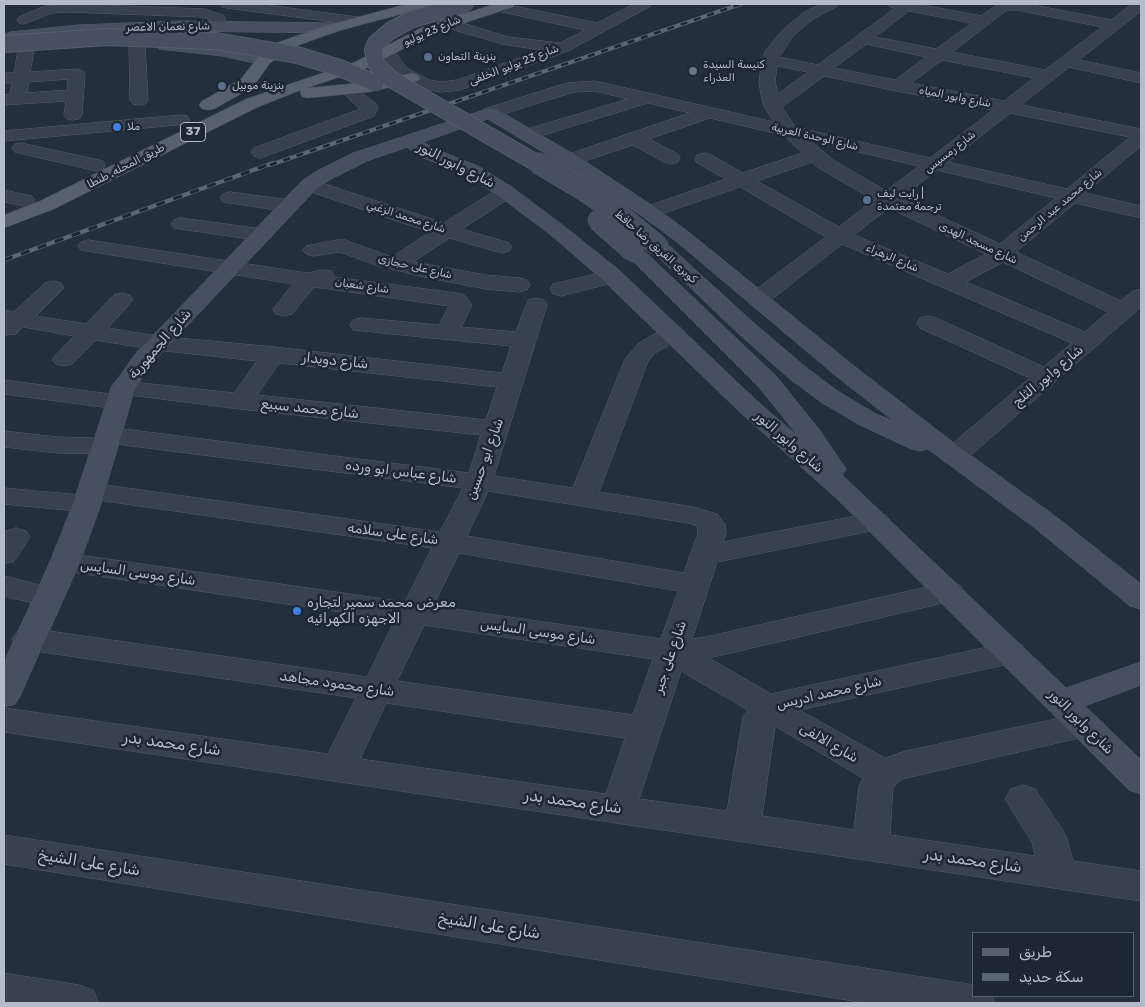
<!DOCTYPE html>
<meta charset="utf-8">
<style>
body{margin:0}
#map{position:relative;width:1145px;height:1007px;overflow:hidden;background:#242f3e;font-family:Rubik,"Noto Sans Arabic",sans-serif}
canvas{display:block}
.frame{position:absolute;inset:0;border:5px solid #b4bcc9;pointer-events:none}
.legend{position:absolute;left:972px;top:932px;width:162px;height:65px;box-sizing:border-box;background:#1d2633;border:1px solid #59626f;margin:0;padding:6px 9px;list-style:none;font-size:15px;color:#b4bcc9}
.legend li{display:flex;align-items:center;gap:10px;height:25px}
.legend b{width:25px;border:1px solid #59626f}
</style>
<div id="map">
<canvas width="1145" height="1007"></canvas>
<div class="frame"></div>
<ul class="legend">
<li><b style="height:6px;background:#56606e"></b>طريق</li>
<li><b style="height:6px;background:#5a6575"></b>سكة حديد</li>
</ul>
</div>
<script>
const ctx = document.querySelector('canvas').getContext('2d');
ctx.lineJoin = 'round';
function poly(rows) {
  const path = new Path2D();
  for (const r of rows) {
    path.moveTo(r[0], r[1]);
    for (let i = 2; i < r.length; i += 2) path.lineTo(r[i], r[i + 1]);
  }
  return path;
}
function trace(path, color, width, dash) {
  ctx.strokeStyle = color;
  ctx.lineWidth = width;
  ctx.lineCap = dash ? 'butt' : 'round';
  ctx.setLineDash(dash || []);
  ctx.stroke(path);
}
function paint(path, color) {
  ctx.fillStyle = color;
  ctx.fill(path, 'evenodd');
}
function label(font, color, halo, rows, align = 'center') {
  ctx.font = font + ' Rubik,"Noto Sans Arabic",sans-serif';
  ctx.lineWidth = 5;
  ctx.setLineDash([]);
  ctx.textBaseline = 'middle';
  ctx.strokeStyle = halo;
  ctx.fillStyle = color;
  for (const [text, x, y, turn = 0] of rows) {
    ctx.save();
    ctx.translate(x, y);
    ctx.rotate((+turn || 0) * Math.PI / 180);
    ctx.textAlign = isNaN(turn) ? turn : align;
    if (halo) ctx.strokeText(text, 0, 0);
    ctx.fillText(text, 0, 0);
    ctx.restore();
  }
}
const street = poly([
 [72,4,204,9,223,15,225,18,226,26,223,29,213,29,211,20,202,17,68,12,52,13,24,24,19,23,17,20,19,17,45,6,72,4],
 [220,4,259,4,357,17,362,18,364,21,362,24,357,25,227,8,222,7,220,4],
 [493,4,504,4,597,23,634,4,651,4,649,7,568,51,460,90,441,92,418,88,395,74,379,53,381,50,393,50,407,68,429,80,441,82,457,80,542,50,502,44,441,26,438,23,441,20,446,18,508,37,560,43,585,30,493,10,491,7,493,4],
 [820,4,838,4,836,7,813,19,793,36,779,57,818,65,895,8,890,7,888,4,917,4,981,16,998,4,1028,4,1111,20,1132,4,1141,4,1141,11,1079,60,1141,73,1141,83,1069,67,1021,105,1141,129,1141,146,1085,193,1141,206,1141,218,1075,203,1016,252,1121,301,1133,291,1141,289,1141,307,963,462,954,464,945,462,941,456,945,450,1030,378,920,328,917,323,920,318,928,316,936,318,1044,367,1072,343,842,244,766,304,758,306,750,304,747,299,750,294,826,237,740,187,649,218,642,216,639,212,642,208,726,179,697,163,695,159,697,155,704,153,711,155,743,173,803,153,783,135,710,118,649,139,678,154,680,158,678,162,671,164,664,162,633,145,570,166,563,164,561,160,563,156,690,113,648,103,527,140,521,139,518,135,521,131,628,99,595,91,574,92,490,118,484,117,481,113,484,109,567,83,595,81,774,122,764,106,761,94,759,82,762,60,766,50,783,30,803,13,820,4],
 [1007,10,1017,10,1102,27,1045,70,952,52,1007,10],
 [909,11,972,23,936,49,875,37,909,11],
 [866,44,926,57,895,80,834,68,866,44],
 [942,60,1034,78,1004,101,911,83,942,60],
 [777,66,808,72,778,94,775,82,777,66],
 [824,76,897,91,993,110,930,158,795,127,782,107,824,76],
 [1010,113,1130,137,1067,189,948,162,1010,113],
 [811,141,919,166,886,191,833,160,811,141],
 [812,162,819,168,874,200,839,227,757,181,812,162],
 [937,170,1056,198,1000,244,901,198,937,170],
 [889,208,986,254,948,274,854,235,889,208],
 [1003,262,1108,312,1085,332,966,282,1003,262],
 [137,40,143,42,145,45,148,100,145,104,139,105,133,104,130,100,129,45,131,42,137,40],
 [26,45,32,47,34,50,30,72,77,69,83,71,85,74,82,115,79,119,73,120,67,119,64,115,66,101,4,105,4,95,10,94,12,83,4,83,4,73,14,73,18,50,20,47,26,45],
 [68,79,67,90,27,93,29,82,68,79],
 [353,90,359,91,375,103,378,107,374,116,266,156,260,158,254,156,251,152,254,148,360,109,345,95,347,91,353,90],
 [181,115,187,116,190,120,187,124,4,141,4,131,181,115],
 [21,143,103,161,105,165,103,169,96,171,15,152,12,148,15,144,21,143],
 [309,179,444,223,499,188,506,186,513,188,516,192,513,196,462,229,509,243,512,247,509,251,502,253,449,238,413,262,486,275,519,278,527,280,530,285,527,290,519,292,486,289,424,277,376,265,340,252,313,256,306,254,303,250,306,246,342,239,392,257,430,232,302,189,299,185,302,181,309,179],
 [4,190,32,196,35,200,32,204,25,206,4,202,4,190],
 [230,192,290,200,297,202,300,206,297,210,290,212,223,202,220,198,223,194,230,192],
 [181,218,262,229,269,231,272,235,269,239,262,241,174,228,171,224,174,220,181,218],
 [88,240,307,273,324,270,332,271,334,277,456,293,464,295,472,305,461,327,516,332,528,300,536,298,544,300,547,305,494,476,573,488,625,359,639,343,665,328,673,326,681,328,685,333,681,338,655,353,648,361,599,492,693,507,717,514,725,524,726,533,723,542,876,512,886,515,890,521,886,527,876,530,717,562,692,639,706,637,949,582,960,585,964,592,960,599,709,658,771,694,1011,642,1022,645,1027,653,1022,661,799,710,885,758,906,751,1084,713,1096,716,1101,725,1096,734,902,779,893,787,890,835,1035,856,1032,842,1005,799,1011,789,1023,785,1035,789,1062,829,1067,839,1073,861,1141,871,1141,901,4,732,4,708,328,754,356,698,28,650,17,646,12,639,17,632,28,628,367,677,395,620,65,571,55,569,50,562,55,555,65,553,405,602,432,548,98,500,101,504,97,510,87,512,4,504,4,488,80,495,77,491,81,485,91,483,440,532,463,488,116,444,118,446,114,452,105,454,57,453,4,447,4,431,57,437,97,438,95,435,99,430,108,427,469,473,481,435,240,409,114,393,111,388,114,383,123,381,234,393,257,361,157,350,96,340,72,364,64,366,56,364,52,359,74,336,23,327,16,334,4,335,4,310,14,312,45,283,53,281,61,283,64,288,36,316,86,324,114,295,122,293,130,295,133,300,108,328,157,336,274,347,502,373,511,346,353,330,350,325,353,320,361,318,439,325,449,306,314,287,292,314,284,316,276,314,273,309,293,284,81,250,78,246,81,242,88,240],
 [279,363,497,387,486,420,257,395,279,363],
 [488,491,688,523,697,526,698,533,684,573,467,536,488,491],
 [459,553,678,591,661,639,433,606,459,553],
 [424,625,653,659,633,715,397,681,424,625],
 [681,671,748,710,743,717,727,811,639,799,681,671],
 [386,703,625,738,606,794,360,759,386,703],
 [775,726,863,778,859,787,854,830,762,816,775,726],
 [612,270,620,271,623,276,620,281,561,296,553,294,550,289,553,284,612,270],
 [4,380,118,395,127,397,130,402,127,407,118,409,4,394,4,380],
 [16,528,26,531,30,537,14,561,4,564,4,534,6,531,16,528],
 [4,576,60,590,64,597,60,604,49,607,4,596,4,576],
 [4,835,974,985,974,996,992,996,995,1003,866,1003,4,864,4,835],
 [4,973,79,985,93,990,99,1003,4,1003,4,973]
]);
const secondary = poly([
 [180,21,333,23,338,25,341,28,338,31,333,33,180,31,78,35,10,42,4,39,5,34,10,32,78,25,180,21],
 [165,41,222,46,270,57,272,60,270,63,264,65,222,56,159,49,157,46,159,43,165,41],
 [490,108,496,109,577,156,656,208,691,234,854,366,963,450,1055,516,1141,584,1141,609,1130,606,1035,528,928,449,920,451,911,449,858,424,821,402,790,379,740,335,651,250,648,246,651,242,658,240,665,242,756,325,808,369,839,392,876,414,895,422,836,376,677,242,642,216,563,164,488,119,423,142,435,149,478,166,513,188,565,227,620,271,758,402,799,437,758,386,624,252,627,248,634,246,641,248,776,376,818,428,846,469,842,475,1066,688,1141,662,1141,685,1085,706,1141,760,1141,794,1129,790,836,498,740,412,604,281,551,235,499,196,464,174,421,157,407,147,367,161,331,179,316,189,153,362,135,388,101,504,80,562,20,696,15,704,4,707,4,662,50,562,73,504,111,388,137,352,302,181,317,171,353,153,490,108]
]);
const primary = poly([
 [407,4,430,4,428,7,338,31,291,48,270,63,253,87,214,109,208,110,202,109,199,105,202,101,241,79,258,57,279,42,328,25,407,4],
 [494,4,515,4,513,7,431,34,367,68,307,88,369,82,412,73,418,75,420,78,418,81,369,92,308,98,302,97,300,93,301,90,258,107,54,209,4,228,4,215,40,201,246,99,355,62,421,28,494,4]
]);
const railFar1 = poly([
 [270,165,741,4]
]);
const rail = poly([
 [4,260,273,163]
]);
const secondaryBridgeFar1 = poly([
 [466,4,412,19,390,31,376,43,373,50,376,64,391,79,540,165],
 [4,44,107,37,216,41,297,55,340,68,375,83]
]);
const secondaryBridge = poly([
 [538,163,582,189,621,216,658,246],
 [598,220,634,252]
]);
const markers = [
 [428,57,5,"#5c6f8a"],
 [693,71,5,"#6b7280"],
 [222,86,5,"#5c6f8a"],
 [117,127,5,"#3f7fe0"],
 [867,200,5,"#5c6f8a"],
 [297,611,5,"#3f7fe0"]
];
const farStreetnames = [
 ["شارع نعمان الاعصر",168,27,-1],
 ["شارع 23 يوليو",432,31,-23],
 ["شارع 23 يوليو الخلفى",514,65,-21],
 ["شارع وابور المياه",955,97,11],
 ["شارع الوحدة العربية",815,137,13],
 ["شارع رمسيس",950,152,-38],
 ["طريق المحله, طنطا",126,166,-27],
 ["شارع محمد عبد الرحمن",1060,205,-40],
 ["شارع محمد الزغبي",406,217,18],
 ["شارع مسجد الهدى",978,243,25],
 ["كوبرى الفريق رضا حافظ",656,247,41],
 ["شارع الزهراء",892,258,23],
 ["شارع على حجازى",415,267,13],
 ["شارع شعبان",362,286,8]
];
const farPoinames = [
 ["بنزينة التعاون",438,57],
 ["كنيسة السيدة",703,65],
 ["العذراء",703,78],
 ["بنزينة موبيل",232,86],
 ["ملا",127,127],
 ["رايت ليف |",877,194],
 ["ترجمة معتمدة",877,207]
];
const shields = [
 [193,132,25]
];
const shieldNames = [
 ["37",193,132]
];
const streetNames = [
 ["شارع وابور النور",456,165,27],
 ["شارع الجمهورية",160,344,-49],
 ["شارع دويدار",335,361,6],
 ["شارع وابور الثلج",1048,376,-40],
 ["شارع محمد سبيع",310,409,6],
 ["شارع وابور النور",789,442,41],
 ["شارع ابو حسين",485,459,-70],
 ["شارع عباس ابو ورده",401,472,7],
 ["شارع على سلامه",393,534,8],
 ["شارع موسى السايس",138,573,8],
 ["شارع موسى السايس",538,632,8],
 ["شارع على جبر",670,657,-71],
 ["شارع محمود مجاهد",337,684,8],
 ["شارع محمد ادريس",829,693,-13],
 ["شارع وابور النور",1081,722,45],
 ["شارع الالفى",829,743,30]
];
const poiNames = [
 ["معرض محمد سمير لتجاره",307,603],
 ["الاجهزه الكهرائيه",307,619]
];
const nearStreetnames = [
 ["شارع محمد بدر",172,744,8],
 ["شارع محمد بدر",573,802,8],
 ["شارع محمد بدر",973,861,8],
 ["شارع على الشيخ",89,863,9],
 ["شارع على الشيخ",489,926,9]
];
trace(street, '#565f6c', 1);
trace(secondary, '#565f6c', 1);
trace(primary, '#414a57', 1);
paint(street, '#38414e');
paint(secondary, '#465061');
paint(primary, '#56606e');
trace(railFar1, '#5a6575', 4);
trace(rail, '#5a6575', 4.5);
trace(railFar1, '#1d2633', 2.5, [7]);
trace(rail, '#1d2633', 3, [9]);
trace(secondaryBridgeFar1, '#565f6c', 18, []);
trace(secondaryBridge, '#565f6c', 22, []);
trace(secondaryBridgeFar1, '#465061', 16);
trace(secondaryBridge, '#465061', 21);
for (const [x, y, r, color] of markers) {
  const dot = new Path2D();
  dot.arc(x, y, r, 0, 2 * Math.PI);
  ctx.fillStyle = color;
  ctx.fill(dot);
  trace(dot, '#1d2633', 2);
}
label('11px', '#b4bcc9', '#1d2633', farStreetnames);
label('11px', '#b4bcc9', '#1d2633', farPoinames, 'left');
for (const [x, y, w] of shields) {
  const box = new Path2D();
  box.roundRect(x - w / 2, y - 9.5, w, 19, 4);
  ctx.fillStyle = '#1d2633';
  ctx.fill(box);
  trace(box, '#b4bcc9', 1);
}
label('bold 12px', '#b4bcc9', null, shieldNames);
label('14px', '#b4bcc9', '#1d2633', streetNames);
label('14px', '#b4bcc9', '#1d2633', poiNames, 'left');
label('16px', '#b4bcc9', '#1d2633', nearStreetnames);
</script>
